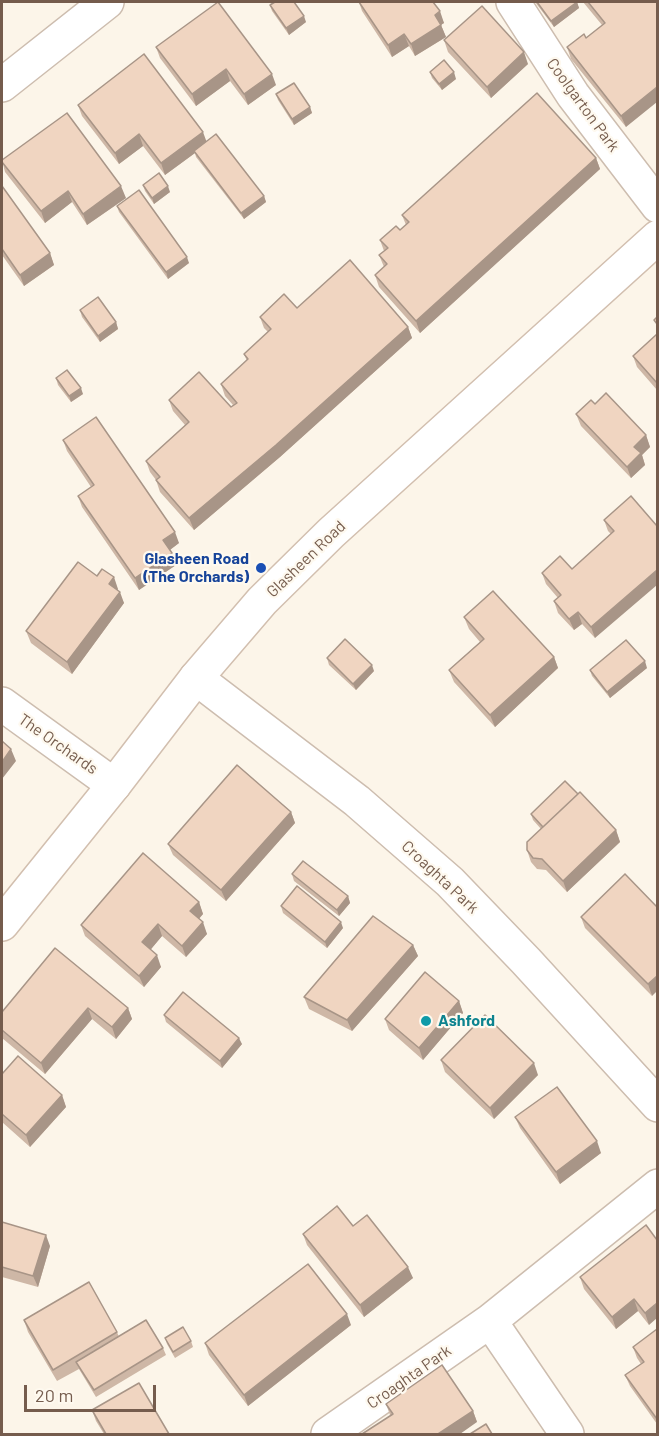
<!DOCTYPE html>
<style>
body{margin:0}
#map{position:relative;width:659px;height:1436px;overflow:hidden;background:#fcf5e9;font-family:Barlow,sans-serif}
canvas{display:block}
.frame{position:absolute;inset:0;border:3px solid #755c4d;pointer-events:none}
.scale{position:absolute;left:24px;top:1385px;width:132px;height:27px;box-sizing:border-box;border:3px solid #755c4d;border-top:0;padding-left:8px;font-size:18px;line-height:21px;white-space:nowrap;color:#755c4d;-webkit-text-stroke:4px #fef9ef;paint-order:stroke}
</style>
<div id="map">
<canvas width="659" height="1436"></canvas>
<div class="frame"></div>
<div class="scale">20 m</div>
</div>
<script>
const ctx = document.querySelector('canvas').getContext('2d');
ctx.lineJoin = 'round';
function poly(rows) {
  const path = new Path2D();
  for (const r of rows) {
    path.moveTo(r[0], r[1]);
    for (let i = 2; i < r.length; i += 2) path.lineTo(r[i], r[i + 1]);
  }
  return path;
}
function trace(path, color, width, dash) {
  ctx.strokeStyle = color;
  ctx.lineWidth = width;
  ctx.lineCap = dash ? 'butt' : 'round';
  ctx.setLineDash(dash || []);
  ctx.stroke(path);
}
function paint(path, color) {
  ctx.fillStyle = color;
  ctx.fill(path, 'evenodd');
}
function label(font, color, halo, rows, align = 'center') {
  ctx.font = font + ' Barlow,sans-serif';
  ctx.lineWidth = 4.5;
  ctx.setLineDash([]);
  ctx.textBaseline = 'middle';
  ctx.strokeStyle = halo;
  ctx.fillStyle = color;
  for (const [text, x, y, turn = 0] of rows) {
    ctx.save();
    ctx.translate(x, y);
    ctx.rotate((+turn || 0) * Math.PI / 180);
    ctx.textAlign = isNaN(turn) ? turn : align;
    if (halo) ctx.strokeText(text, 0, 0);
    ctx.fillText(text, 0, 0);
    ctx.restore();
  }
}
const street = poly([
 [513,2,573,95,658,206],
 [2,85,107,2],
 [196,678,357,801,450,882,526,961,658,1105],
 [2,704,114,785],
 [328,1434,490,1321],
 [567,1434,490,1321,658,1186]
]);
const secondary = poly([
 [2,924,114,785,196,678,262,601,331,533,658,237]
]);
const wall = poly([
 [359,2,433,2,444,23,441,25,446,37,415,56,409,46,392,57,362,11],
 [535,2,577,2,579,8,554,27],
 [583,2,657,2,626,127,571,59,567,47,586,38,602,25],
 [270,5,306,22,289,35,272,11],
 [444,40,528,64,491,98,448,52],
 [156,47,276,85,248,105,230,81,196,106,160,58],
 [430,72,456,79,442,90,432,78],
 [276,94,310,107,312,113,294,125,278,100],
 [78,105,206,141,264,196,266,202,244,219,196,157,195,153,165,175,143,146,119,164,82,116],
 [596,158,600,169,420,333,379,287,375,275,384,267,379,255,384,251,380,240,400,230,406,225,402,215],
 [2,160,126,198,87,225,72,202,45,223,5,172],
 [143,185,170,192,154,204,145,191],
 [2,186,50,253,54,265,24,286,2,255],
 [117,206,189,263,168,279,119,212],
 [297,308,408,327,412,338,280,457,194,530,160,492,156,480,150,472,146,461,185,425,173,411,169,400,231,407,233,405,225,396,221,384,247,361,244,354,268,332,264,328,260,317],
 [80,310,116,322,118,329,100,342,82,317],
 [657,334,657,390,637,367,633,356],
 [56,378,83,394,71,402,58,385],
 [595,404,646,435,650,447,642,455,645,465,631,478,581,426,576,414],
 [63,440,179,543,170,550,176,565,139,590,82,507,78,496,91,487,67,451],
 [631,496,595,638,582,624,574,630,558,613,554,601,558,598,546,584,542,573,572,569,611,534,608,531,604,520],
 [97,576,118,589,117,590,124,603,72,674,31,643,26,631],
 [464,617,554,657,558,668,495,727,454,682,449,670,480,642,469,629],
 [327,658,374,671,356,690,329,665],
 [647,668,610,698,592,676,590,670],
 [291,812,295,823,226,901,173,855,168,844],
 [531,814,616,830,620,842,567,892,546,870,537,869,531,862,527,850,541,829,533,820],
 [292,874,348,896,350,903,339,916,294,881],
 [625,874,652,996,585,928,581,917],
 [199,902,203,914,199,919,207,934,186,957,162,936,150,950,161,967,144,987,85,936,81,925],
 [281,906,343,928,327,948,283,913],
 [413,945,418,956,352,1031,309,1009,304,997],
 [55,948,128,1008,132,1019,116,1039,92,1019,45,1074,2,1038,2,1012],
 [459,1001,463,1013,423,1060,389,1030,385,1019],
 [164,1015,242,1044,222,1068,166,1022],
 [441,1060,538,1075,494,1119,445,1072],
 [2,1074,62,1095,66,1107,30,1147,2,1122],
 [515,1117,601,1153,560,1184,520,1128],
 [2,1222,50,1246,38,1287,2,1277],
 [353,1226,413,1278,364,1317,307,1245,303,1234],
 [657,1240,649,1325,638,1311,616,1329,584,1289,580,1277],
 [24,1320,117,1332,119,1337,163,1348,166,1355,96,1397,79,1369,57,1381,28,1332],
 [351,1325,248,1406,209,1355,205,1343],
 [657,1329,657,1424,630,1386,625,1375,641,1364,637,1358,633,1347],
 [165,1338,191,1341,193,1347,175,1358,167,1344],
 [386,1404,473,1411,477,1422,390,1415],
 [92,1410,169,1434,104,1434,96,1421]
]);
const shadedWall = poly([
 [577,2,579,8,554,27,551,21],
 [440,11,444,23,439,26,435,15],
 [304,16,306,22,289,35,286,28],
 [441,25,446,37,415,56,411,44],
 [404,34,409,46,392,57,388,45],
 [524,52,528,64,491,98,487,87],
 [226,69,230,81,196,106,192,94],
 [454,72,456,79,442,90,439,84],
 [272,74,276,85,248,105,244,94],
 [657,87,657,102,626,127,621,116],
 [310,107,312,113,294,125,292,119],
 [203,132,207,143,194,151,195,153,165,175,161,163],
 [139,134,143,146,119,164,115,153],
 [596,158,600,169,420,333,416,321],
 [121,186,126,198,87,225,83,214],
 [168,186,170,192,154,204,152,198],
 [68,191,72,202,45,223,41,211],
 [264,196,266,202,244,219,241,213],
 [50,253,54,265,24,286,20,275],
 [187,257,189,263,168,279,166,272],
 [116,322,118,329,100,342,98,336],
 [408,327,412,338,280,457,194,530,189,518],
 [81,388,83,394,71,402,69,396],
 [646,435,650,447,642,455,645,465,631,478,627,467,634,447],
 [175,532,179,543,167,552,163,540],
 [172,553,176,565,139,590,135,578],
 [657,570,657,585,595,638,591,627],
 [114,577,118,589,114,596,109,584],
 [120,592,124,603,72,674,67,662],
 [578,612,582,624,574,630,569,619],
 [554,657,558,668,495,727,490,715],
 [645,661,647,668,610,698,607,692],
 [372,665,374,671,356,690,353,684],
 [11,749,16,761,2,779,2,762],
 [291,812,295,823,226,901,221,890],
 [616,830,620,842,567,892,563,881],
 [348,896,350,903,339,916,337,910],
 [199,902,203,914,195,923,190,911],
 [203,922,207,934,186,957,182,946],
 [341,922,343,928,327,948,325,942],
 [158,924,162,936,147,954,142,942],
 [413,945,418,956,352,1031,347,1020],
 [157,955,161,967,144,987,139,976],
 [657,976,657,991,652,996,648,984],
 [459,1001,463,1013,423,1060,419,1048],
 [88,1008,92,1019,45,1074,41,1063],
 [128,1008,132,1019,116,1039,112,1027],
 [239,1038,242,1044,222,1068,220,1061],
 [534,1063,538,1075,494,1119,490,1108],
 [62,1095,66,1107,30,1147,26,1135],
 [597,1141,601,1153,560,1184,556,1172],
 [46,1235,50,1246,38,1287,33,1276],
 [408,1267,413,1278,364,1317,360,1305],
 [634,1299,638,1311,616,1329,612,1317],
 [657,1303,657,1318,649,1325,645,1313],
 [347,1314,351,1325,248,1406,244,1395],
 [473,1411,477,1422,460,1434,438,1434]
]);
const building = poly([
 [218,2,272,74,244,94,226,69,192,94,156,47,218,2],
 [275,2,294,2,304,16,286,28,270,5,275,2],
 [359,2,433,2,440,11,435,15,441,25,411,44,404,34,388,45,359,2],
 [537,2,577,2,551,21,537,2],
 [588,2,657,2,657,87,621,116,567,47,584,34,586,38,605,23,588,2],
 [482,6,524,52,487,87,444,40,482,6],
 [144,54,203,132,161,163,139,134,115,153,78,105,144,54],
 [444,60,454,72,439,84,430,72,444,60],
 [294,83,310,107,292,119,276,94,294,83],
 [537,93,596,158,416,321,375,275,387,264,379,255,388,248,380,240,396,226,400,230,409,222,402,215,537,93],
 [67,113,121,186,83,214,68,191,41,211,2,162,2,160,67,113],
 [216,134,264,196,241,213,194,151,216,134],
 [159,173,168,186,152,198,143,185,159,173],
 [2,186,50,253,20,275,2,249,2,186],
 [139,190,187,257,166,272,117,206,139,190],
 [350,260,408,327,276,445,189,518,156,480,160,477,146,461,189,422,169,400,199,372,231,407,237,403,221,384,248,359,244,354,271,329,260,317,284,294,297,308,350,260],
 [98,297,116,322,98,336,80,310,98,297],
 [657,317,657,324,654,320,657,317],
 [657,334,657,383,633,356,657,334],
 [67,370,81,388,69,396,56,378,67,370],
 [606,393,646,435,634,447,641,453,627,467,576,414,591,400,595,404,606,393],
 [96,417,175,532,163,540,172,553,135,578,78,496,94,485,63,440,96,417],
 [631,496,657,526,657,570,591,627,578,612,569,619,554,601,561,595,542,573,560,556,572,569,614,531,604,520,631,496],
 [78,562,97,576,102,569,114,577,109,584,120,592,67,662,26,631,78,562],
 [493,591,554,657,490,715,449,670,484,639,464,617,493,591],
 [345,639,372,665,353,684,327,658,345,639],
 [626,640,645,661,607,692,590,670,626,640],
 [2,741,11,749,2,762,2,741],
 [237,765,291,812,221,890,168,844,237,765],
 [565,781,578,794,543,827,531,814,565,781],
 [580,792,616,830,563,881,542,859,533,858,527,850,527,842,580,792],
 [143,853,199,902,190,911,203,922,182,946,158,924,142,942,157,955,139,976,81,925,143,853],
 [303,861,348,896,337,910,292,874,303,861],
 [625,874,657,907,657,976,648,984,581,917,625,874],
 [297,886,341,922,325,942,281,906,297,886],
 [373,916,413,945,347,1020,304,997,373,916],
 [55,948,128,1008,112,1027,88,1008,41,1063,2,1030,2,1012,55,948],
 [425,972,459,1001,419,1048,385,1019,425,972],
 [183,992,239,1038,220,1061,164,1015,183,992],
 [485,1015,534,1063,490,1108,441,1060,485,1015],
 [18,1056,62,1095,26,1135,2,1114,2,1074,18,1056],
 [557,1087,597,1141,556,1172,515,1117,557,1087],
 [337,1206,353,1226,367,1215,408,1267,360,1305,303,1234,337,1206],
 [2,1222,46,1235,33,1276,2,1267,2,1222],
 [646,1225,657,1240,657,1303,645,1313,634,1299,612,1317,580,1277,646,1225],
 [308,1264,347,1314,244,1395,205,1343,308,1264],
 [89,1282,117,1332,53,1370,24,1320,89,1282],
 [146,1320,163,1348,94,1390,76,1362,146,1320],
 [183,1327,191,1341,173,1352,165,1338,183,1327],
 [657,1329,657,1419,625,1375,644,1362,633,1347,657,1329],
 [442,1365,473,1411,438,1434,362,1434,393,1414,386,1404,442,1365],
 [139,1383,169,1434,106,1434,92,1410,139,1383],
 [486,1424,492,1434,470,1434,486,1424]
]);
const markers = [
 [261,568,6,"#1a4fb4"],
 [426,1021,6,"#0f9aa8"]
];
const streetNames = [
 ["Coolgarton Park",583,105,54],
 ["Glasheen Road",306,559,-44],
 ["The Orchards",58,744,35],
 ["Croaghta Park",440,877,43],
 ["Croaghta Park",409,1377,-35]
];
const transitNames = [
 ["Glasheen Road",249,559],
 ["(The Orchards)",249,577]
];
const cultureNames = [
 ["Ashford",438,1021]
];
trace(street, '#cdbdaf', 36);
trace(secondary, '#d2bfaf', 36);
trace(street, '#fff', 33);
trace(secondary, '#fff', 33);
paint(wall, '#ceb7a6');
paint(shadedWall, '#a89587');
paint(building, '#f0d5c1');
trace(building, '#a89587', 1.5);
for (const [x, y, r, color] of markers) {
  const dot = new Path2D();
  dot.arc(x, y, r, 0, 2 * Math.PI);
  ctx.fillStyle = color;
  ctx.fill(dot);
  trace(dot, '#fef9ef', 2);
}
label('16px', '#755c4d', '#fef9ef', streetNames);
label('bold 16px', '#164399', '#fef9ef', transitNames, 'right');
label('bold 16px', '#0d838f', '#fef9ef', cultureNames, 'left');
</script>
